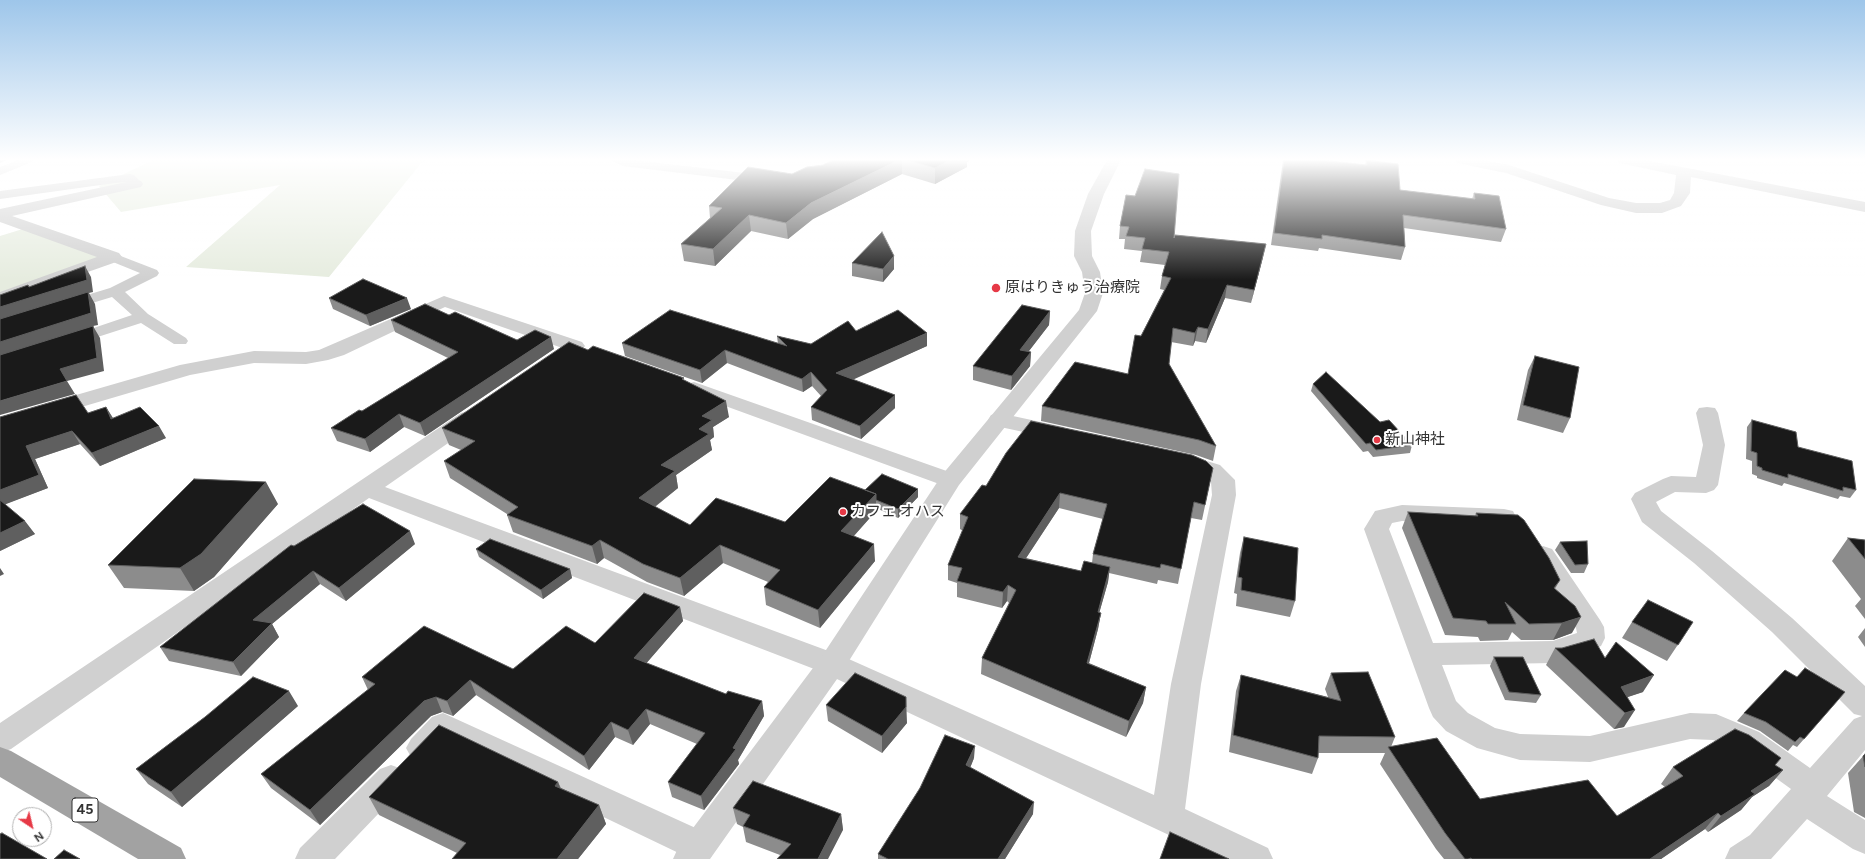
<!DOCTYPE html>
<meta charset="utf-8">
<style>
body{margin:0}
#map{position:relative;width:1865px;height:859px;overflow:hidden;background:#fff;font-family:Figtree,sans-serif}
canvas{display:block}
.north{position:absolute;left:12px;top:807px;width:40px;height:40px;box-sizing:border-box;background:#fff;border:1px solid #adadad;border-radius:50%;rotate:145deg;font-size:11px;font-weight:700;line-height:16px;text-align:center;color:#333}
.north::after{content:'';display:block;margin:auto;width:14px;height:18px;background:#e63946;clip-path:polygon(50% 0,100% 100%,50% 72%,0 100%)}
</style>
<div id="map">
<canvas width="1865" height="859"></canvas>
<div class="north">N</div>
</div>
<script>
const ctx = document.querySelector('canvas').getContext('2d');
ctx.lineJoin = 'round';
function paint(path, color) {
  ctx.fillStyle = color;
  ctx.fill(path, 'evenodd');
}
function poly(rows) {
  const path = new Path2D();
  for (const r of rows) {
    path.moveTo(r[0], r[1]);
    for (let i = 2; i < r.length; i += 2) path.lineTo(r[i], r[i + 1]);
  }
  return path;
}
function trace(path, color, width, dash) {
  ctx.strokeStyle = color;
  ctx.lineWidth = width;
  ctx.lineCap = dash ? 'butt' : 'round';
  ctx.setLineDash(dash || []);
  ctx.stroke(path);
}
function label(font, color, halo, rows, align = 'center') {
  ctx.font = font + ' Figtree,"Noto Sans JP",sans-serif';
  ctx.lineWidth = 4;
  ctx.setLineDash([]);
  ctx.textBaseline = 'middle';
  ctx.strokeStyle = halo;
  ctx.fillStyle = color;
  for (const [text, x, y, turn = 0] of rows) {
    ctx.save();
    ctx.translate(x, y);
    ctx.rotate((+turn || 0) * Math.PI / 180);
    ctx.textAlign = isNaN(turn) ? turn : align;
    if (halo) ctx.strokeText(text, 0, 0);
    ctx.fillText(text, 0, 0);
    ctx.restore();
  }
}
const green = poly([
 [153,160,427,160,422,162,329,277,186,267,280,185,121,212,99,186],
 [26,228,99,257,0,293,0,236]
]);
const service = poly([
 [18,160,34,160,32,162,0,175,0,167,18,160],
 [612,160,634,160,762,175,768,179,762,183,623,166,614,162,612,160],
 [130,174,134,175,140,181,142,184,140,187,132,187,127,182,115,183,0,199,0,191,130,174],
 [113,253,157,270,159,273,157,276,125,292,148,314,186,338,188,341,186,344,174,344,141,323,79,343,67,343,65,340,67,337,132,315,112,297,69,310,64,308,61,305,64,302,110,288,140,273,108,260,106,257,108,254,113,253]
]);
const minor = poly([
 [136,180,141,181,143,184,141,187,12,216,119,253,122,257,119,261,0,303,0,292,97,257,0,222,0,209,136,180],
 [444,296,582,342,585,346,582,350,575,352,568,350,445,307,344,355,328,360,306,364,254,363,190,375,0,431,0,417,180,365,254,351,306,352,319,350,444,296],
 [694,382,958,475,962,480,958,485,950,488,942,485,687,392,684,388,687,384,694,382],
 [1707,407,1715,408,1718,413,1725,445,1718,485,1714,490,1706,493,1675,492,1656,502,1661,511,1712,551,1792,618,1865,686,1865,750,1827,796,1865,820,1865,854,1853,849,1807,819,1771,859,1725,859,1730,848,1750,835,1791,789,1737,750,1713,740,1690,739,1590,762,1520,760,1477,748,1446,731,1433,717,1429,708,1364,529,1375,511,1402,505,1504,509,1513,511,1516,517,1513,523,1504,525,1402,521,1392,523,1389,529,1433,643,1553,641,1577,633,1576,628,1530,555,1534,549,1543,546,1552,549,1600,620,1604,627,1605,638,1601,646,1579,656,1553,663,1442,665,1456,701,1468,713,1495,728,1520,734,1590,736,1690,713,1716,714,1759,732,1810,768,1854,719,1862,716,1854,714,1772,632,1694,563,1642,522,1631,499,1635,493,1663,479,1671,476,1696,477,1703,445,1696,413,1699,408,1707,407],
 [469,411,477,413,480,418,477,423,385,487,842,656,1154,795,1171,684,1212,495,1211,482,1204,475,1176,466,1173,461,1176,456,1184,454,1220,465,1235,480,1236,495,1201,684,1185,809,1268,848,1273,859,1220,859,822,672,369,498,11,749,0,753,0,723,461,413,469,411],
 [999,413,1064,427,1067,432,1064,437,1056,439,991,425,988,420,991,415,999,413],
 [443,713,711,835,716,846,711,857,706,859,687,857,447,742,433,757,422,761,411,757,406,748,411,739,432,717,443,713],
 [391,765,402,769,407,779,402,789,335,859,295,859,300,848,380,769,391,765]
]);
const tertiary = poly([
 [1107,160,1121,160,1104,194,1091,231,1092,256,1100,272,1103,293,1097,311,959,485,842,672,710,859,673,859,678,848,822,656,942,475,1079,310,1085,293,1082,272,1074,256,1075,231,1088,194,1107,160],
 [1455,160,1483,160,1509,165,1609,198,1636,203,1660,203,1670,200,1674,193,1676,175,1624,164,1619,163,1617,160,1645,160,1865,202,1865,212,1691,177,1690,193,1681,206,1662,213,1636,213,1601,205,1506,173,1457,163,1455,160]
]);
const trunk = poly([
 [0,747,11,751,181,848,186,859,138,859,0,777,0,747]
]);
const wall = poly([
 [833,160,970,160,967,162,967,167,935,184,902,174,813,219,788,239,751,231,715,266,684,261,681,244,710,218,709,206,792,174,823,165],
 [1283,160,1321,160,1365,165,1366,160,1400,190,1472,199,1474,193,1506,229,1501,242,1404,228,1405,247,1401,260,1319,248,1318,251,1271,245,1282,167],
 [1126,195,1174,238,1263,257,1251,303,1225,298,1206,343,1195,341,1193,346,1171,342,1169,364,1216,446,1213,461,1196,455,1041,421,1042,406,1128,374,1141,336,1164,290,1160,289,1162,276,1165,265,1140,262,1142,251,1124,249,1125,239,1119,239,1120,226],
 [852,263,894,269,883,282,852,276],
 [329,298,411,309,370,326,333,309],
 [1050,311,1049,325,1028,352,1031,352,1030,366,1011,390,973,380,973,366],
 [449,315,517,340,554,349,425,436,404,427,370,452,337,441,331,428,362,411,448,358,395,332,391,320],
 [856,331,927,346,852,379,895,395,895,408,861,439,812,420,811,407,821,396,812,386,803,392,727,363,702,383,625,356,622,343,778,344,777,336,811,344],
 [588,350,684,380,729,417,713,427,714,437,710,440,712,450,676,475,678,488,655,507,690,525,785,522,865,490,918,489,918,497,898,518,876,508,876,511,854,536,875,561,820,628,766,605,764,587,768,582,723,563,684,596,647,582,604,558,597,564,513,532,507,515,507,514,450,478,444,461,461,450,449,445,442,428],
 [1535,356,1570,418,1563,433,1517,420,1528,370],
 [1313,384,1380,422,1412,445,1410,453,1373,457,1368,451,1363,452,1311,391],
 [106,407,113,418,166,438,100,466,80,444,35,459,48,488,5,504,35,534,0,551,0,417,88,413],
 [1752,420,1798,447,1856,490,1850,498,1840,496,1838,499,1784,483,1782,486,1757,478,1757,476,1752,474,1752,461,1746,459,1747,427],
 [1213,468,1202,520,1191,518,1178,584,1158,580,1157,584,1109,573,1108,582,1099,613,1101,613,1098,629,1089,663,1146,687,1143,703,1126,737,981,674,982,658,1009,603,1007,601,1002,608,957,597,957,583,948,580,948,565,963,531,960,529,960,514,986,486],
 [1059,508,1103,519,1093,554,1092,563,1081,571,1026,558],
 [278,504,214,577,194,591,124,588,108,565],
 [1408,512,1475,516,1476,513,1560,580,1555,589,1572,633,1553,640,1521,640,1512,632,1508,640,1480,641,1478,637,1445,635,1402,528],
 [1244,537,1295,601,1290,617,1236,606,1237,594,1234,593,1240,553],
 [1848,538,1865,540,1865,619,1855,606,1861,599,1832,561],
 [1560,542,1588,564,1584,573,1571,573,1555,550],
 [415,544,346,601,320,584,272,624,279,637,241,676,169,661,160,647,294,546],
 [476,549,570,569,572,578,543,599,479,557],
 [680,607,683,621,646,663,726,694,762,701,764,716,738,760,739,764,704,810,672,797,668,782,697,744,650,724,633,745,615,737,589,770,476,695,453,716,442,712,431,716,320,825,271,788,261,774,368,690,362,677,513,669,595,643],
 [1632,622,1693,622,1667,661,1622,638],
 [1865,628,1865,647,1858,637],
 [1555,648,1605,658,1643,692,1627,697,1624,727,1614,729,1546,665],
 [1494,657,1541,695,1536,703,1505,700,1490,666],
 [1331,673,1395,737,1391,747,1480,799,1617,816,1665,787,1661,784,1673,767,1775,765,1783,770,1769,786,1752,797,1741,810,1708,832,1705,829,1661,859,1444,859,1436,849,1380,764,1385,753,1318,753,1318,758,1312,774,1229,752,1236,691,1241,675,1328,697,1325,689],
 [1838,700,1797,747,1793,745,1788,751,1760,731,1737,721,1744,713],
 [826,705,907,723,882,753,828,721],
 [298,706,182,807,148,784,136,769,205,717],
 [1865,754,1865,818,1854,812,1848,773],
 [974,758,970,768,1033,814,1005,859,878,859,878,854],
 [558,782,561,788,599,805,606,824,578,859,452,859,457,853,379,815,369,797],
 [733,808,841,814,843,830,780,855,746,842,743,827,737,824]
]);
const shadedWall = poly([
 [0,160,6,160,0,163],
 [899,160,902,160,902,174,813,219,788,239,786,223,811,203],
 [951,160,970,160,967,162,967,167,935,184,935,168],
 [749,215,751,231,715,266,713,249],
 [1266,244,1263,257,1251,303,1254,290],
 [894,256,894,269,883,282,883,269],
 [85,266,91,277,93,292,89,293,95,304,98,325,93,326,100,338,104,371,67,381,0,356,0,307],
 [1227,285,1225,298,1206,343,1208,329],
 [407,298,411,309,370,326,366,315],
 [1050,311,1049,325,1019,364,1020,350],
 [1198,327,1195,341,1193,346,1195,333],
 [927,333,927,346,837,387,836,373],
 [551,337,554,349,425,436,420,423],
 [725,350,727,363,702,383,700,370],
 [1031,352,1030,366,1011,390,1012,376],
 [811,372,812,386,803,392,802,379],
 [67,381,75,394,0,415,0,401],
 [895,395,895,408,861,439,860,426],
 [726,401,729,417,713,427,714,437,710,440,712,450,676,475,678,488,643,516,639,498,661,465,699,429,702,416],
 [106,407,114,420,111,419],
 [399,414,404,427,370,452,365,439],
 [159,426,166,438,100,466,92,453],
 [72,431,80,444,35,459,48,488,1,506,0,505,0,490,26,446],
 [266,482,278,504,214,577,194,591,180,568],
 [918,489,918,497,898,518,898,509],
 [1060,493,1059,508,1017,572,1018,557],
 [876,494,876,511,842,549,841,531],
 [25,521,35,534,0,551,0,533],
 [410,531,415,544,346,601,339,588],
 [600,540,604,558,597,564,592,546],
 [874,544,875,561,820,628,818,610],
 [720,545,723,563,684,596,680,578],
 [1110,567,1108,582,1095,628,1098,612],
 [0,568,4,574,0,576],
 [570,569,572,578,543,599,541,590],
 [313,571,320,584,272,624,279,637,241,676,233,662,253,620],
 [1008,585,1007,601,1002,608,1003,592],
 [680,607,683,621,638,673,634,658],
 [1101,613,1098,629,1085,678,1087,663],
 [1581,617,1572,633,1553,640,1562,623],
 [1654,675,1643,692,1613,702,1621,687],
 [470,680,476,695,453,716,447,701],
 [1146,687,1143,703,1126,737,1129,721],
 [289,691,298,706,182,807,171,792],
 [436,697,442,712,431,716,320,825,310,810,424,701],
 [906,697,907,723,882,753,882,736],
 [762,701,764,716,738,760,739,764,704,810,701,796,733,748],
 [646,709,650,724,633,745,628,730],
 [1635,710,1624,727,1614,729,1625,713],
 [611,722,615,737,589,770,584,756],
 [975,746,974,758,966,778,966,765],
 [1783,770,1769,786,1752,797,1741,810,1708,832,1721,816,1751,791],
 [558,782,565,800,555,786],
 [1034,802,1033,814,1005,859,998,859],
 [599,805,606,824,578,859,557,859],
 [1718,813,1705,829,1661,859,1650,859],
 [841,814,843,830,828,859,818,859]
]);
const building = poly([
 [833,160,899,160,811,203,786,223,749,215,713,249,681,244,722,208,709,206,748,167,792,174,807,167,823,165,833,160],
 [906,160,951,160,935,168,906,160],
 [1284,160,1321,160,1367,165,1366,160,1398,164,1400,190,1475,199,1474,193,1499,196,1506,229,1403,215,1405,247,1322,235,1322,239,1274,233,1284,160],
 [1145,169,1179,174,1174,238,1175,235,1266,244,1254,290,1227,285,1208,329,1198,327,1195,333,1173,328,1169,364,1216,446,1199,440,1042,406,1075,362,1128,374,1135,335,1141,336,1171,278,1162,276,1169,252,1142,249,1145,238,1126,236,1129,227,1120,226,1126,195,1135,196,1145,169],
 [882,232,894,256,883,269,852,263,882,232],
 [85,266,87,280,0,307,0,295,28,285,29,287,85,266],
 [363,279,407,298,366,315,329,298,363,279],
 [88,292,91,313,0,342,0,319,88,292],
 [425,304,449,315,455,312,517,340,535,330,551,337,420,423,399,414,365,439,331,428,359,410,362,411,458,352,391,320,425,304],
 [1022,305,1050,311,1020,350,1031,352,1012,376,973,366,1022,305],
 [670,310,787,346,777,336,811,344,848,321,856,331,898,310,927,333,836,373,895,395,860,426,811,407,827,390,811,372,802,379,725,350,700,370,622,343,670,310],
 [93,326,97,358,60,369,67,381,0,401,0,355,93,326],
 [569,342,588,350,593,346,684,378,682,379,726,401,702,416,712,420,699,429,709,434,661,465,675,471,639,498,690,525,716,498,785,522,830,477,876,494,841,531,874,544,818,610,764,587,780,570,720,545,680,578,643,564,600,540,592,546,507,515,518,507,444,461,475,441,442,428,569,342],
 [1535,356,1579,367,1570,418,1523,405,1535,356],
 [1326,372,1380,422,1389,420,1412,445,1376,450,1370,443,1366,444,1313,384,1326,372],
 [76,395,88,413,106,407,111,419,140,407,159,426,92,453,72,431,26,446,39,475,0,490,0,417,76,395],
 [1752,420,1796,432,1798,447,1852,461,1856,490,1843,487,1843,491,1788,474,1788,478,1762,470,1762,468,1757,466,1757,453,1751,451,1752,420],
 [1031,421,1192,455,1206,461,1213,468,1205,505,1194,502,1181,569,1161,564,1160,568,1093,554,1107,504,1060,493,1018,557,1081,571,1084,561,1110,567,1098,612,1101,613,1087,663,1146,687,1129,721,982,658,1016,590,1008,585,1003,592,957,581,962,568,948,565,968,517,960,514,982,485,986,486,1006,453,1031,421],
 [882,474,918,489,898,509,876,500,876,494,865,490,882,474],
 [194,479,266,482,201,554,180,568,108,565,194,479],
 [0,500,25,521,0,533,0,500],
 [363,504,410,531,339,588,313,571,253,620,272,623,233,662,160,647,291,545,294,546,363,504],
 [1408,512,1478,516,1476,513,1518,515,1524,520,1549,558,1560,580,1554,588,1575,606,1581,617,1562,623,1529,624,1505,602,1516,624,1488,624,1486,621,1453,618,1408,512],
 [1244,537,1298,548,1295,601,1241,590,1242,578,1238,577,1244,537],
 [1848,538,1865,540,1865,559,1848,538],
 [490,539,570,569,541,590,476,549,490,539],
 [1587,541,1588,564,1575,565,1560,542,1587,541],
 [644,593,680,607,634,658,726,694,728,691,762,701,733,748,736,749,701,796,668,782,705,733,646,709,628,730,611,722,584,756,470,680,447,701,436,697,424,701,310,810,261,774,375,684,362,677,424,626,513,669,566,626,595,643,644,593],
 [1648,600,1693,622,1678,645,1632,622,1648,600],
 [1594,639,1605,658,1616,642,1654,675,1621,687,1635,710,1625,713,1555,648,1562,648,1594,639],
 [1494,657,1523,657,1541,695,1509,692,1494,657],
 [1805,668,1845,692,1804,739,1800,737,1795,742,1766,722,1744,713,1785,670,1797,677,1805,668],
 [1368,672,1395,737,1319,736,1318,758,1233,735,1241,675,1341,701,1331,673,1368,672],
 [855,673,906,697,906,707,882,736,826,705,855,673],
 [253,677,289,691,171,792,136,769,205,717,253,677],
 [439,725,558,782,555,786,599,805,557,859,452,859,466,843,369,797,439,725],
 [1735,729,1749,735,1781,758,1775,765,1783,770,1751,791,1755,794,1721,816,1718,813,1650,859,1651,859,1472,859,1471,858,1468,859,1465,859,1445,833,1388,747,1437,738,1480,799,1588,780,1617,816,1683,776,1673,767,1735,729],
 [945,735,975,746,966,765,1034,802,998,859,888,859,878,854,920,788,945,735],
 [1865,754,1865,767,1863,756,1865,754],
 [753,781,841,814,818,859,777,859,791,844,743,826,750,815,733,808,753,781],
 [1170,832,1229,859,1160,859,1170,832],
 [2,833,47,859,0,859,0,834,2,833],
 [64,850,80,859,54,859,64,850]
]);
const markers = [
 [996,288,5,"#e63946"],
 [1377,440,4,"#e63946"],
 [843,512,4,"#e63946"]
];
const shields = [
 [85,810,26]
];
const shieldNames = [
 ["45",85,810]
];
const poiNames = [
 ["原はりきゅう治療院",1005,288],
 ["新山神社",1385,440],
 ["カフェ オハス",851,512]
];
paint(green, '#e6ecdf');
paint(service, '#d0d0d0');
paint(minor, '#d0d0d0');
paint(tertiary, '#d0d0d0');
paint(trunk, '#a2a2a2');
paint(wall, '#8c8c8c');
paint(shadedWall, '#5f5f5f');
paint(building, '#1a1a1a');
trace(building, '#5f5f5f', 1);
const sky = ctx.createLinearGradient(0, 0, 0, 280);
sky.addColorStop(0, '#9ec6ea');
sky.addColorStop(0.57, '#fff');
sky.addColorStop(1, '#ffffff00');
ctx.fillStyle = sky;
ctx.fillRect(0, 0, 1865, 280);
for (const [x, y, r, color] of markers) {
  const dot = new Path2D();
  dot.arc(x, y, r, 0, 2 * Math.PI);
  ctx.fillStyle = color;
  ctx.fill(dot);
  trace(dot, '#fff', 1.5);
}
for (const [x, y, w] of shields) {
  const box = new Path2D();
  box.roundRect(x - w / 2, y - 12, w, 24, 3);
  ctx.fillStyle = '#fff';
  ctx.fill(box);
  trace(box, '#333', 1);
}
label('bold 14px', '#333', null, shieldNames);
label('15px', '#333', '#fff', poiNames, 'left');
</script>
